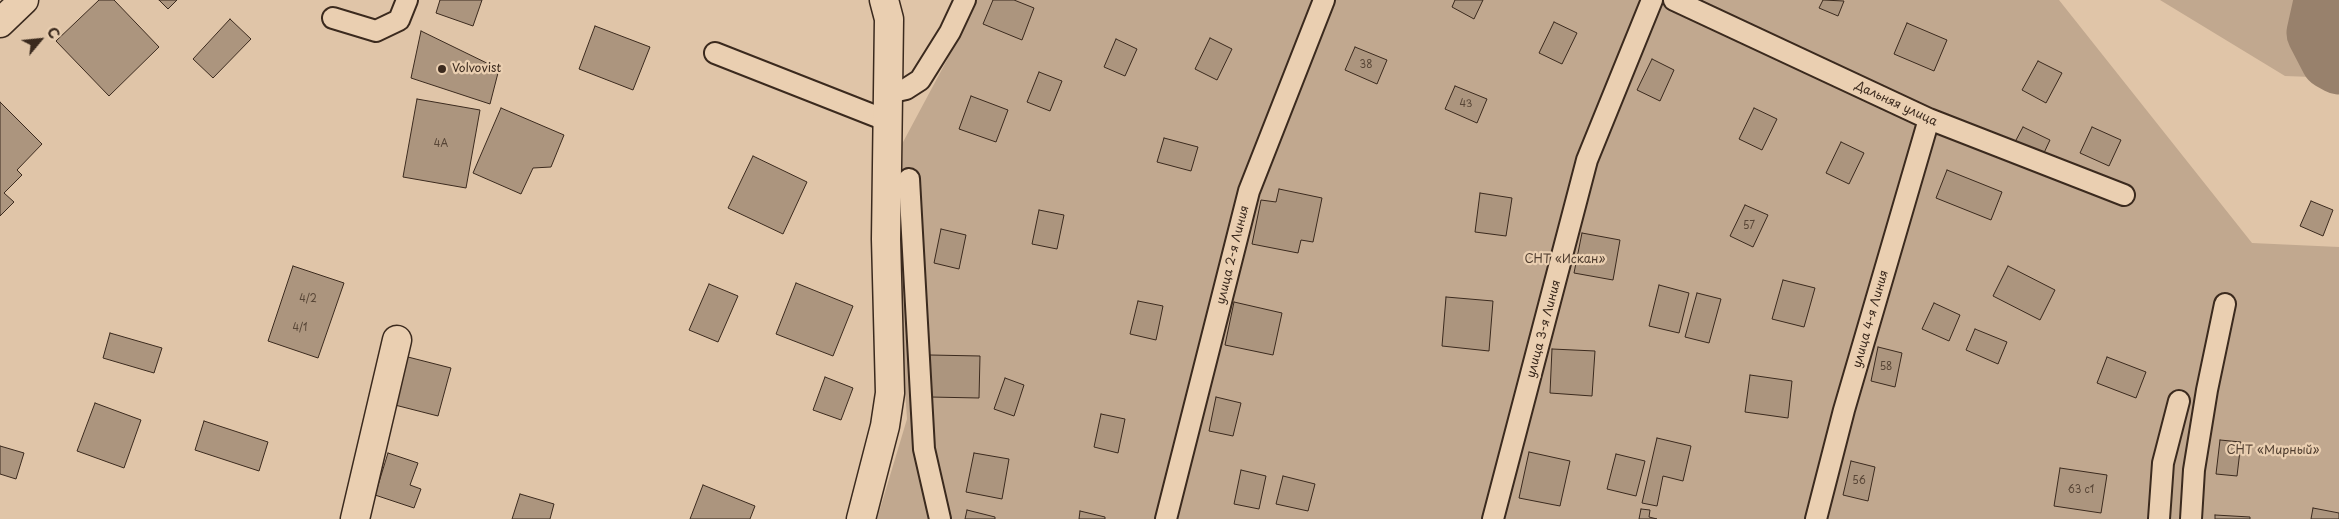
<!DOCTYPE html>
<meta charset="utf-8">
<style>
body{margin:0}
#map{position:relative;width:2339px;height:519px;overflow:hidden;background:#e0c5a8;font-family:"Playpen Sans",sans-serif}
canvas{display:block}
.north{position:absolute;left:15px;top:15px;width:50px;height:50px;-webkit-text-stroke:4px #eacfb1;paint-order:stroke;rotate:62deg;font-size:14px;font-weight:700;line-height:20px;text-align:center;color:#3b2a1e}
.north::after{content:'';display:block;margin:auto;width:18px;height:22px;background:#3b2a1e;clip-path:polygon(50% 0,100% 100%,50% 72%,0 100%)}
</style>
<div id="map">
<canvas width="2339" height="519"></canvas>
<div class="north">С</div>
</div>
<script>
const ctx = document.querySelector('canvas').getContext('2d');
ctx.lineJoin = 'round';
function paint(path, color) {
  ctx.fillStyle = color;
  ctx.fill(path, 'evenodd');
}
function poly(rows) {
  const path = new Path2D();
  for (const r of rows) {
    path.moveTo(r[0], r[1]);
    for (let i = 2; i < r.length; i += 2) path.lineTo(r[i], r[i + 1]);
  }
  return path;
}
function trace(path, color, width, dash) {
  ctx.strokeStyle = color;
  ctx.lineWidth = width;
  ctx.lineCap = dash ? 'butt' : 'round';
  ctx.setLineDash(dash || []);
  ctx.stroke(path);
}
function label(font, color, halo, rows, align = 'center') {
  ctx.font = font + ' "Playpen Sans",sans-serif';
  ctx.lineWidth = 4.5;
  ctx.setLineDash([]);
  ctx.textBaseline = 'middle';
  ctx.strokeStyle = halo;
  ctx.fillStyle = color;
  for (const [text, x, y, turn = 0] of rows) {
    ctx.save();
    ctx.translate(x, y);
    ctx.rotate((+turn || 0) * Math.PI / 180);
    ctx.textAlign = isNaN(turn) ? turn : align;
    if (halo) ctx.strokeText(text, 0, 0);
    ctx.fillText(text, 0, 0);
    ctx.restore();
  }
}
const green = poly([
 [974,0,2059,0,2252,243,2339,247,2339,519,877,519,907,419,898,283,894,159,956,43],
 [2160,0,2339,0,2339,78,2285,76]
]);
const river = poly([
 [2327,0,2322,6,2316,33,2330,60,2339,65]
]);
const building = poly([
 [99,0,114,0,159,47,109,96,56,41,99,0],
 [159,0,177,0,168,9,159,0],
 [440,0,482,0,473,26,436,13,440,0],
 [993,0,1014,0,1034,8,1022,40,983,24,993,0],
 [1455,0,1483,0,1474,19,1452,7,1455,0],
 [1823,0,1844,1,1838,16,1819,8,1823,0],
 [230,19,251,39,213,78,193,59,230,19],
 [1554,22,1577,33,1562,64,1539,53,1554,22],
 [1907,23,1947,40,1934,71,1894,54,1907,23],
 [595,26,650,47,633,90,579,69,595,26],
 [421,31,499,69,490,104,411,78,421,31],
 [1210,38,1232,49,1217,80,1195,69,1210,38],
 [1116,39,1137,49,1125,76,1104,67,1116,39],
 [1355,47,1387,60,1377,84,1345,70,1355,47],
 [1652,59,1674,70,1660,101,1637,90,1652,59],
 [2038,61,2062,73,2046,103,2022,90,2038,61],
 [1039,72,1062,81,1050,111,1027,102,1039,72],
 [1455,86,1487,99,1477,123,1445,109,1455,86],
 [971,96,1008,110,996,142,959,129,971,96],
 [417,99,480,110,466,188,403,177,417,99],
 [0,102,42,144,17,170,22,175,4,193,14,202,0,216,0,102],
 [501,108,564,135,551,167,533,168,521,194,473,173,501,108],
 [1754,108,1777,119,1762,150,1739,139,1754,108],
 [2023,127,2050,140,2043,155,2015,142,2023,127],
 [2092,127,2121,140,2109,166,2080,153,2092,127],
 [1164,138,1198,147,1191,171,1157,162,1164,138],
 [1841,142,1864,153,1849,184,1826,173,1841,142],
 [753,156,807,182,783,234,728,208,753,156],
 [1947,170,2002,192,1991,220,1936,198,1947,170],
 [1279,189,1322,198,1313,242,1301,240,1298,253,1252,244,1261,200,1276,202,1279,189],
 [1480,193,1512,198,1506,236,1475,232,1480,193],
 [2311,201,2333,210,2323,236,2300,226,2311,201],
 [1745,205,1768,215,1753,247,1730,236,1745,205],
 [1039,210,1064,215,1057,249,1032,244,1039,210],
 [941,229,966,235,959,269,934,263,941,229],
 [1582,233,1620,240,1613,280,1574,273,1582,233],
 [293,266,344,283,318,358,268,341,293,266],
 [2008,266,2055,290,2040,320,1993,296,2008,266],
 [1783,280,1815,288,1804,327,1772,319,1783,280],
 [796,283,853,306,833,356,776,334,796,283],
 [709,284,738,296,718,342,689,330,709,284],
 [1659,285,1689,293,1679,333,1649,326,1659,285],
 [1697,293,1721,299,1709,343,1685,337,1697,293],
 [1446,297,1493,301,1489,351,1442,346,1446,297],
 [1138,301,1163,306,1156,340,1130,334,1138,301],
 [1234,302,1282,313,1273,355,1225,345,1234,302],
 [1934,303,1960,315,1949,341,1922,329,1934,303],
 [1975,329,2007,342,1998,364,1966,350,1975,329],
 [110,333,162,348,154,373,103,358,110,333],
 [1878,347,1902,353,1895,387,1871,381,1878,347],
 [1552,349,1595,351,1592,396,1550,393,1552,349],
 [930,355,980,356,979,398,930,397,930,355],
 [404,356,451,368,438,416,391,404,404,356],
 [2107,357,2146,372,2136,398,2097,383,2107,357],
 [1750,375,1792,381,1788,418,1745,412,1750,375],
 [825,377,853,388,841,420,813,410,825,377],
 [1005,378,1024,385,1014,416,994,409,1005,378],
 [1216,397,1241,403,1233,436,1209,431,1216,397],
 [95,403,141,420,124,468,77,451,95,403],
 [1101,414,1125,419,1118,453,1094,447,1101,414],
 [204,421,268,442,259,471,195,450,204,421],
 [1657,438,1691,446,1683,481,1663,476,1657,506,1642,503,1657,438],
 [2220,440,2241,442,2237,476,2216,474,2220,440],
 [0,446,24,453,16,479,0,474,0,446],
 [1529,452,1570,461,1560,506,1519,498,1529,452],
 [388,453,418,463,410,485,421,489,414,508,375,495,388,453],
 [974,453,1009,459,1002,499,966,492,974,453],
 [1616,454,1645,461,1636,496,1607,489,1616,454],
 [1851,461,1875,467,1868,501,1843,495,1851,461],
 [2060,468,2107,475,2101,513,2054,506,2060,468],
 [1241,470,1266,476,1259,509,1234,504,1241,470],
 [1283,476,1315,484,1308,511,1276,504,1283,476],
 [703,485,755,506,750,519,690,519,703,485],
 [520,494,554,504,550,519,512,519,520,494],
 [2313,508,2339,513,2339,519,2311,519,2313,508],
 [1641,509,1650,510,1649,517,1657,519,1639,519,1641,509],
 [967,510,995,517,995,519,965,519,967,510],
 [1080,511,1105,517,1105,519,1079,519,1080,511],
 [2215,515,2250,517,2250,519,2215,519,2215,515]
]);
const service = poly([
 [1674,0,1929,119,2124,195],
 [333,18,376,31,399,20,407,0],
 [715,53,888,121],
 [888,93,906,89,920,80,950,32,965,0],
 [909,179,924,449,940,519],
 [1166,519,1249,191,1324,0],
 [1493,519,1587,160,1652,0],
 [1816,519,1844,410,1929,119],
 [2159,519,2163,463,2179,401],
 [2191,519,2194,470,2207,390,2225,304]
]);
const minor = poly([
 [0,23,24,0],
 [355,519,397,340],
 [861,519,885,426,890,393,886,239,889,19,884,0]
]);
const markers = [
 [442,69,5,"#3b2a1e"]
];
const numberNames = [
 ["38",1366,65],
 ["43",1466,104],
 ["4А",441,144],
 ["57",1749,226],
 ["4/2",308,299],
 ["4/1",300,328],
 ["58",1886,367],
 ["56",1859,481],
 ["63 с1",2081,490]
];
const poiNames = [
 ["Volvovist",452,69]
];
const streetNames = [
 ["Дальняя улица",1896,104,25],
 ["улица 2-я Линия",1233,255,-76],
 ["улица 4-я Линия",1871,319,-74],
 ["улица 3-я Линия",1544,329,-75]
];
const parkNames = [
 ["СНТ «Искан»",1565,260],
 ["СНТ «Мирный»",2273,451]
];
paint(green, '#c1a88f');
trace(river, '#98816c', 59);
paint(building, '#ac957e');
trace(building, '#3b2a1e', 1);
trace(service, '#3b2a1e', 24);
trace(minor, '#3b2a1e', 31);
trace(service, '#eacfb1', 20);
trace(minor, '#eacfb1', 28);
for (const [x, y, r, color] of markers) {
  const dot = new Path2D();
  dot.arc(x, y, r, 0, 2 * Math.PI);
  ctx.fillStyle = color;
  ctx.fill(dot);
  trace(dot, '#eacfb1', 2);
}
label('10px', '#574536', null, numberNames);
label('12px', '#3b2a1e', '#eacfb1', poiNames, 'left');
label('12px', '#3b2a1e', '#eacfb1', streetNames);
label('12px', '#4f3d2f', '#eacfb1', parkNames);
</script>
